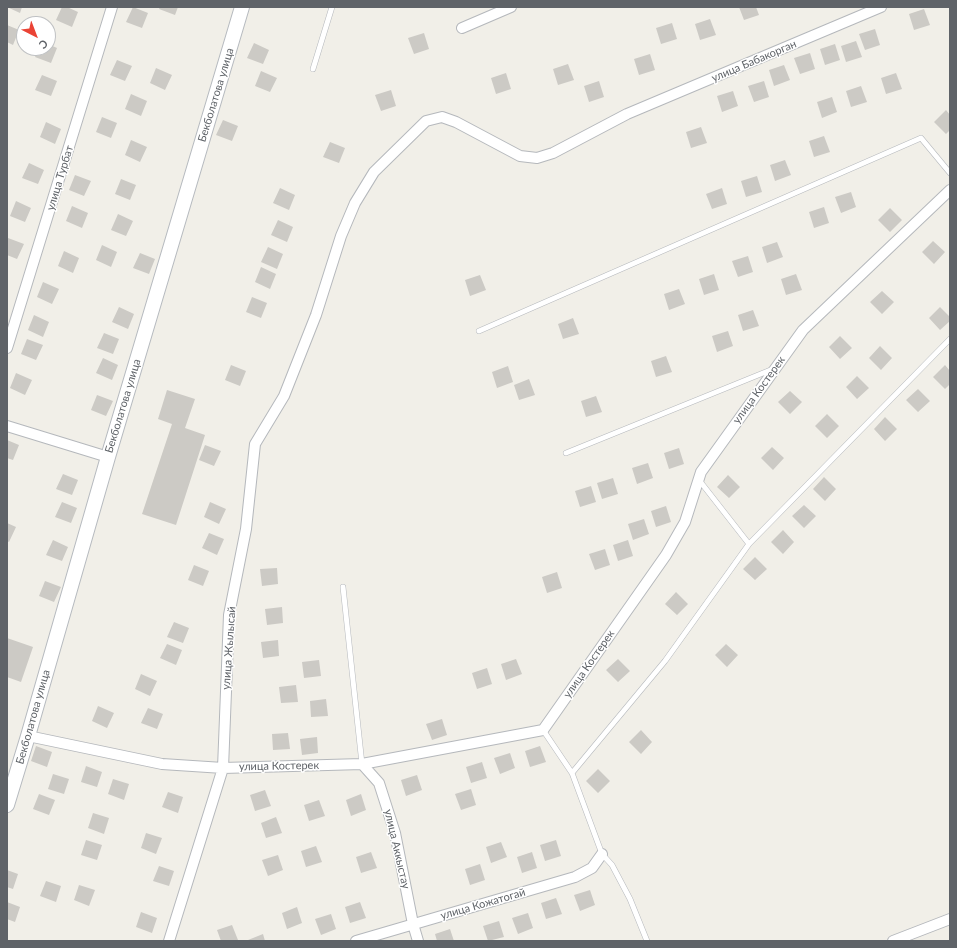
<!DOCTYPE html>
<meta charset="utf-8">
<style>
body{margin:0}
#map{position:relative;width:957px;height:948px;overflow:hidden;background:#f1efe8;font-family:Lato,sans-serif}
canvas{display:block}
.frame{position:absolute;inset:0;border:8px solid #5f6368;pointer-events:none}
.north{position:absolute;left:16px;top:16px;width:40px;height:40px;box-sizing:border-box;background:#fff;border:1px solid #bfc1c3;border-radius:50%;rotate:138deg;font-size:11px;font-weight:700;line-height:16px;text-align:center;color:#5f6368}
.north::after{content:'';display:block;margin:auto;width:14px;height:18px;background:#ea4335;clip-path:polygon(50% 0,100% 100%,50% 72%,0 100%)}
</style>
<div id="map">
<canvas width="957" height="948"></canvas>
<div class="frame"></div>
<div class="north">С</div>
</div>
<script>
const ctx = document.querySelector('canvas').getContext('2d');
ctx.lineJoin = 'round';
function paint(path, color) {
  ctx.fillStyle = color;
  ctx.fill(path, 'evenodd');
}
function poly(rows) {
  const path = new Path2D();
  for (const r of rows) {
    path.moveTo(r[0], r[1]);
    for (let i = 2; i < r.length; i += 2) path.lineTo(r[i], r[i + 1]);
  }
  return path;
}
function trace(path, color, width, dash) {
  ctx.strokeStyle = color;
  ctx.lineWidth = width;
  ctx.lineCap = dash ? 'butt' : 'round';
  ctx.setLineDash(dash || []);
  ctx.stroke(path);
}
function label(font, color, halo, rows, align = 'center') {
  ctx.font = font + ' Lato,sans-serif';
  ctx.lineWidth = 3;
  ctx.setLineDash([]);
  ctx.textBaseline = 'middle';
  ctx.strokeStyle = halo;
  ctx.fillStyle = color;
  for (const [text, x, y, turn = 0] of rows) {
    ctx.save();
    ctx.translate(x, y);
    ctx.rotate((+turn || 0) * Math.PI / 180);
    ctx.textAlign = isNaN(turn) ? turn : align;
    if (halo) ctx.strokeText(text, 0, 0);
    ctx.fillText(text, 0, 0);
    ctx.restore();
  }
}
const building = poly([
 [7,7,22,7,20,13],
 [62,7,67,7,78,12,72,27,56,20],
 [133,7,148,13,142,28,126,22],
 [160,7,178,7,175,15,159,9],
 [739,7,756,7,759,15,744,20],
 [924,9,930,25,914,30,909,14],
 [710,19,716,35,700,40,695,24],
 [672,23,677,39,661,44,656,28],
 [7,25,19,30,13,45,7,42],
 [875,29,880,45,865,50,859,34],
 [424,33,429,49,414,54,408,38],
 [856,41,862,57,846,62,841,46],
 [254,43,269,50,263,64,247,58],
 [48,44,57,48,51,63,35,57,39,48,48,48],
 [835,44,840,60,825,65,820,49],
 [810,53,815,69,800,74,794,58],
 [650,54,655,70,639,75,634,59],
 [117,60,132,66,125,81,110,75],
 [568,64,574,80,558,85,553,69],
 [784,65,790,80,774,86,769,70],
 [156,68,172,75,165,90,150,83],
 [261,71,277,78,270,92,255,86],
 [506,73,511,89,496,94,491,78],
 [896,73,902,89,886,94,881,78],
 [42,75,57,81,51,96,35,90],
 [599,81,604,97,589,102,584,86],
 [764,81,769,97,754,102,748,86],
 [861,86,867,102,851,107,846,91],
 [391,90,396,106,381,111,375,95],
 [733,91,738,106,722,112,717,96],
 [131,94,147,101,141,116,125,109],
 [832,97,837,112,822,118,817,102],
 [946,110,950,115,950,130,946,134,934,122],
 [102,117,117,123,111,138,96,132],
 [223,120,238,126,232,141,216,135],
 [46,122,61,129,55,144,40,137],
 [701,127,707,143,691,148,686,132],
 [824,136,830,152,814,157,809,141],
 [131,140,147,147,140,162,125,155],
 [330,142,345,148,339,163,323,157],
 [785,160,791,175,775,181,770,165],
 [29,163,44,170,38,184,22,178],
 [75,175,91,181,84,196,69,190],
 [757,176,762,192,746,197,741,181],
 [121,179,136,185,130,200,115,194],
 [280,188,295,195,289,210,273,203],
 [722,188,727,204,712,209,706,194],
 [851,192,856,207,841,213,835,197],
 [16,201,31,208,25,222,10,216],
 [72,206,88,213,82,228,66,221],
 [824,207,829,223,814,228,809,212],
 [890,208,902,220,890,232,878,220],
 [118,214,133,221,126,236,111,230],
 [278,220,293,227,287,242,271,235],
 [8,238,24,244,17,259,7,255,7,241],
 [933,241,945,252,934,264,922,252],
 [777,242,783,257,767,263,762,247],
 [102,245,117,252,111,267,96,260],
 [268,247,283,254,277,269,261,262],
 [64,251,79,258,73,273,58,266],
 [140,253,155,259,149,274,133,268],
 [748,256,753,272,738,277,732,261],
 [261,267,276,274,270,289,255,282],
 [714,274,719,290,704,295,699,279],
 [796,274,802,290,786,295,781,279],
 [480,275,486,290,470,296,465,280],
 [43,282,59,289,52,304,37,297],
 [679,289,685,304,669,310,664,294],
 [882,291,894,302,882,314,870,302],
 [252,297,267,303,261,318,246,312],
 [119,307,134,314,128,329,112,322],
 [940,307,950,317,950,321,940,330,929,318],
 [753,310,759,326,743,331,738,315],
 [34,315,49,322,43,337,28,330],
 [573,318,579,334,563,339,558,324],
 [728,331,733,346,717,352,712,336],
 [104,333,119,339,113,354,97,348],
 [840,336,852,348,840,359,829,347],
 [27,339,43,345,36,360,21,354],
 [880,346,892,358,881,370,869,358],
 [666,356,672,372,656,377,651,361],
 [103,358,118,365,112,380,96,373],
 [231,365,246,371,240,386,225,380],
 [945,365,950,371,950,384,945,389,933,377],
 [508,366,513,382,497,388,492,372],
 [16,373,32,380,25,395,10,388],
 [857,376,869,388,857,399,846,387],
 [529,379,535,395,519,400,514,385],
 [918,389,930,401,918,412,906,400],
 [167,390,195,399,185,428,205,435,176,525,142,514,172,424,158,419],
 [790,391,802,402,790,414,778,402],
 [97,395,113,401,106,416,91,410],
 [596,396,602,412,586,417,581,401],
 [827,414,839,426,827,438,815,426],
 [885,417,897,429,885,441,874,429],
 [7,440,19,445,13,460,7,458],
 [205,445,221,451,214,466,199,460],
 [772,447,784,458,773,470,761,458],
 [679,448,684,464,669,469,664,453],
 [648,463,653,478,637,484,632,468],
 [63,474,78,480,72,495,56,489],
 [728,475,740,487,729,498,717,487],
 [824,477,836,489,825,501,813,489],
 [613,478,618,494,602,499,597,483],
 [591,486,596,502,580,507,575,491],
 [62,502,77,508,71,523,55,517],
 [210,502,226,509,219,524,204,517],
 [804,505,816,516,804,528,792,516],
 [666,506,671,522,656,527,651,511],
 [644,519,649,534,633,540,628,524],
 [7,523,16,527,9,542,7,541],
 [783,530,794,542,783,554,771,542],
 [209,533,224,539,217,555,202,548],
 [53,540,68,547,62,561,46,555],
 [628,540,633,556,618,561,613,545],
 [605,549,610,565,595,570,589,554],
 [755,557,767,569,755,580,743,569],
 [194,565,209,571,203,586,188,580],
 [277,568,278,584,262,586,260,569],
 [557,572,562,588,547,593,542,577],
 [45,581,61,587,54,602,39,596],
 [676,592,688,604,677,615,665,604],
 [282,607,283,623,267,625,265,609],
 [174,622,189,628,183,643,167,637],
 [7,638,33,647,21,682,7,677],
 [278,640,279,656,263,658,261,642],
 [167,644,182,650,176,665,160,658],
 [726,644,738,655,727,667,715,655],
 [516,659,522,674,506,680,501,664],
 [618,659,630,671,618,682,606,670],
 [319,660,321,676,304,678,302,662],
 [487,668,492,684,477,689,472,673],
 [141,674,157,681,150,696,135,689],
 [296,685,298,702,281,703,279,687],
 [326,699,328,716,311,717,310,701],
 [98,706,114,713,107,728,92,721],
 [148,708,163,714,157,729,141,723],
 [442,719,447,735,432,740,426,724],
 [641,730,652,742,641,754,629,742],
 [288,733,290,749,273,750,272,734],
 [317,737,318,753,302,755,300,739],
 [36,746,52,752,47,767,31,761],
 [540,746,546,762,530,767,525,751],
 [510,753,515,768,500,774,494,758],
 [482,762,487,778,471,783,466,767],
 [86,766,102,772,97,787,81,782],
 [598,769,610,781,598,793,586,781],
 [53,774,69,779,64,794,48,789],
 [417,775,422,790,406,796,401,780],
 [113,779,129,784,124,800,108,794],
 [471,789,476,805,461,810,455,794],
 [265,790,271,806,255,811,250,795],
 [168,792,183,797,178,813,162,807],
 [39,794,55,800,49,815,33,809],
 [361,794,366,810,351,816,346,800],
 [319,800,325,816,309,821,304,805],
 [93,813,109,818,104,834,88,828],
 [276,817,282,833,266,838,261,823],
 [146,833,162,838,156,854,141,848],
 [86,840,102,845,97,860,81,855],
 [556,840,561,856,545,861,540,845],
 [501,842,507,857,491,863,486,847],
 [316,846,322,862,306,867,301,851],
 [371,852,377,868,361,873,356,857],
 [532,852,537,868,522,873,517,857],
 [278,855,283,870,268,876,262,860],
 [480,864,485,880,470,885,465,869],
 [159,866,174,871,169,886,153,881],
 [7,870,18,874,13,889,7,887],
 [46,881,61,886,56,902,40,896],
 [79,885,95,890,89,906,74,900],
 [590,890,595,905,580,911,574,895],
 [556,898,562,914,546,919,541,903],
 [7,902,20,907,15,922,7,919],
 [360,902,366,918,350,923,345,907],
 [297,907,302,923,287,929,282,913],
 [141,912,157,918,152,933,136,927],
 [528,913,533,928,518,934,512,918],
 [331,914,336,929,321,935,315,919],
 [499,921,504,937,488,941,483,926],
 [232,925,238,940,221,941,217,930],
 [450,929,454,941,437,941,435,934],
 [263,934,265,941,248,941,248,940]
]);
const lane = poly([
 [313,69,332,7],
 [479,331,921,138,950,173],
 [566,453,773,369],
 [699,480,749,544],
 [343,587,362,764],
 [543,730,572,773,665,661,749,544,950,339],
 [572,773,602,854,612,865,630,899,647,941]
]);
const street = poly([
 [462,28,511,7],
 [7,348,112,7],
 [7,426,108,457],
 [28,736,162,764,223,768,362,764,543,730,666,555,685,522,701,472,803,330,950,190],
 [362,764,379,783,395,833,413,924,418,941],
 [169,941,223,768,229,615,246,529,255,444,284,396,316,315,341,236,355,203,374,172,426,121,442,117,456,122,520,156,537,158,553,153,627,114,881,7],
 [356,941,575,877,592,868,602,854],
 [893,941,950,919]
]);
const secondary = poly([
 [7,805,28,736,108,457,242,7]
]);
const streetNames = [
 ["улица Бабакорган",754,61,-23],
 ["Бекболатова улица",216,95,-73],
 ["улица Турбат",60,178,-73],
 ["улица Костерек",759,390,-54],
 ["Бекболатова улица",123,406,-73],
 ["улица Жылысай",229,648,-86],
 ["улица Костерек",589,664,-55],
 ["Бекболатова улица",33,717,-74],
 ["улица Костерек",279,766,-1],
 ["улица Аккыстау",397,849,77],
 ["улица Кожатогай",483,904,-16]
];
paint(building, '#cccac5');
trace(lane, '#b5b8bc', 6);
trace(street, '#b5b8bc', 12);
trace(secondary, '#b6babf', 16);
trace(lane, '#fff', 5);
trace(street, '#fff', 10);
trace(secondary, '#fff', 14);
label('11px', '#5f6368', '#fff', streetNames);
</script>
